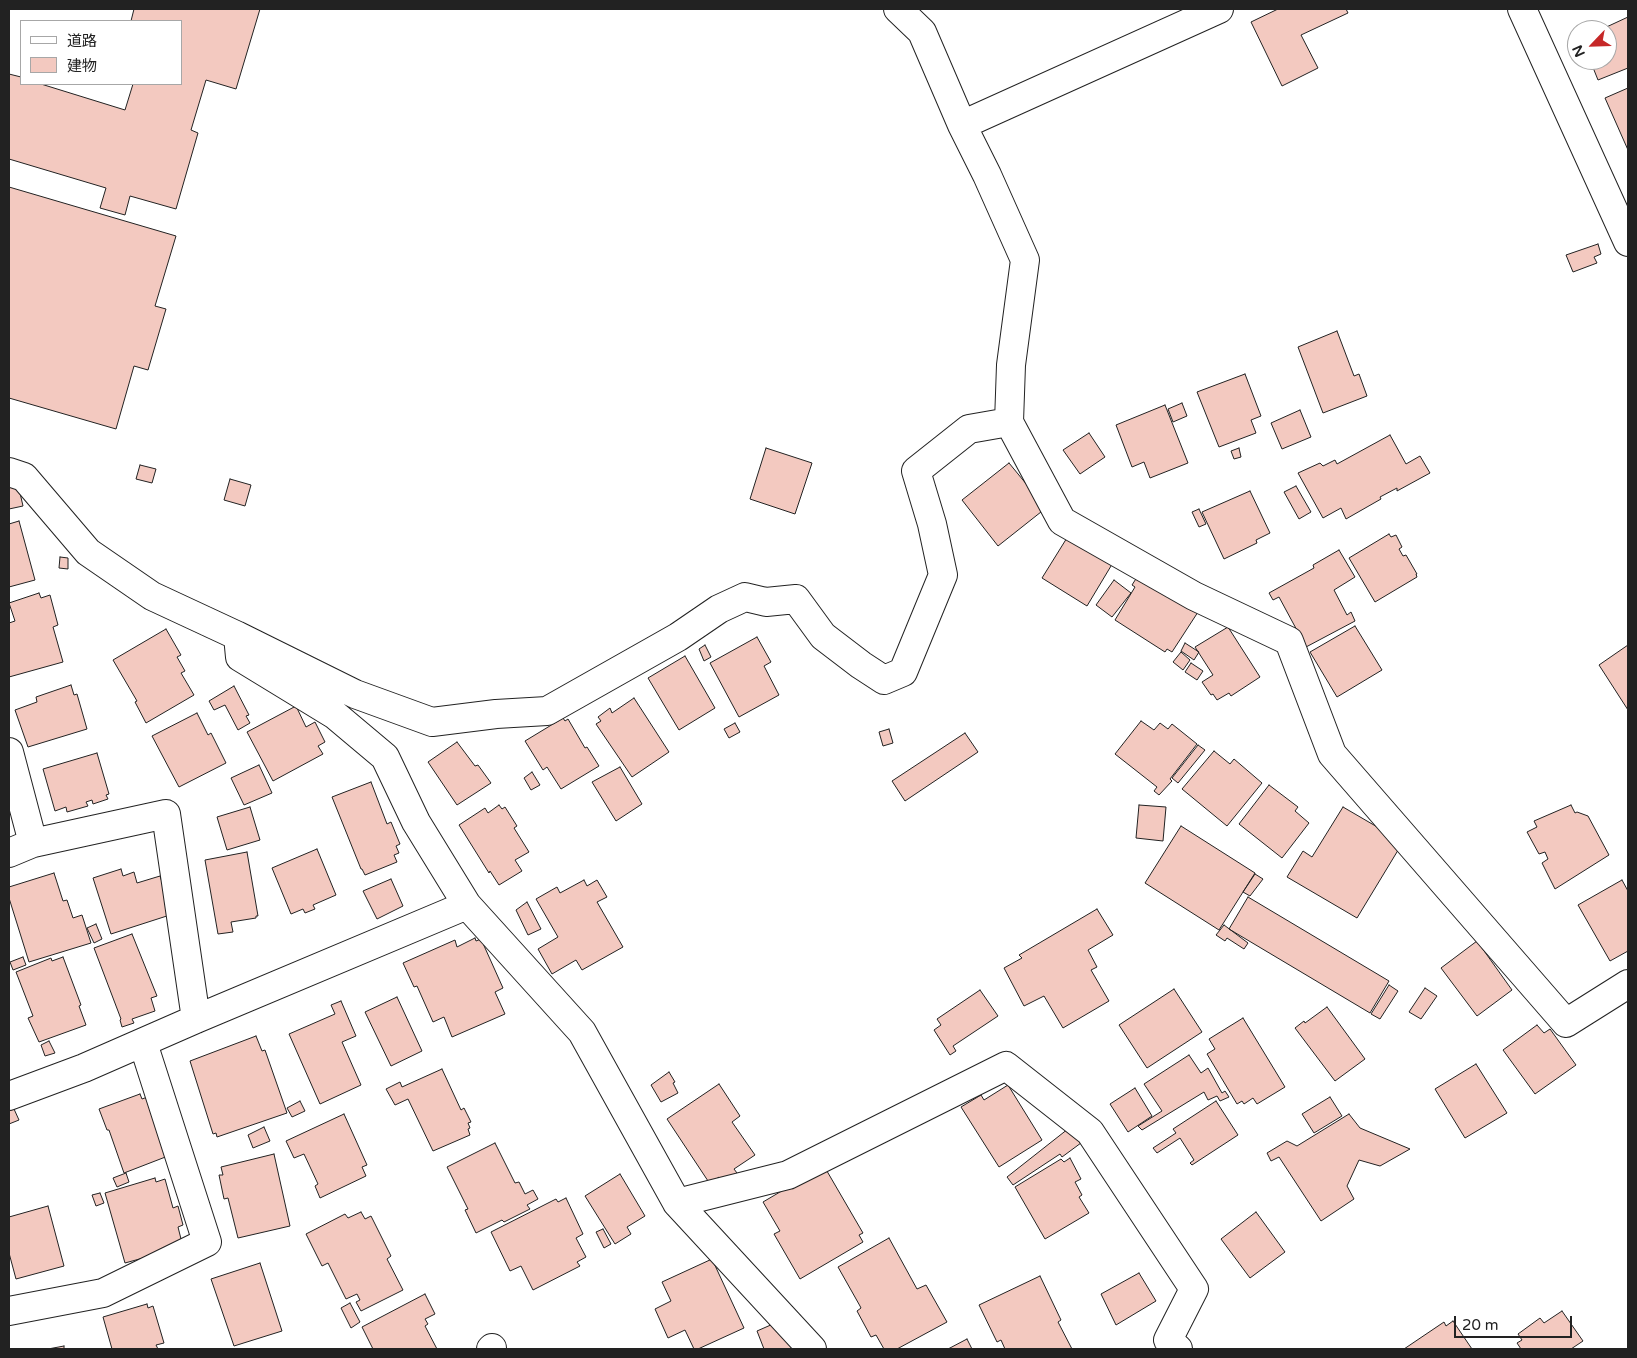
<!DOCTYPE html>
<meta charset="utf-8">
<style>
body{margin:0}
#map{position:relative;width:1637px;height:1358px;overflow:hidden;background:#fff;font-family:"Varela Round","Noto Sans JP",sans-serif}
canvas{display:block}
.frame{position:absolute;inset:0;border:10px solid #222;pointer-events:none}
.legend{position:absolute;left:20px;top:20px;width:162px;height:65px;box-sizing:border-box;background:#fff;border:1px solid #a7a7a7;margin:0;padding:6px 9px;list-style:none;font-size:15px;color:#222}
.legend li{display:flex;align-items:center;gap:10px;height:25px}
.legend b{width:25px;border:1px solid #a7a7a7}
.north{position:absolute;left:1567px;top:20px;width:50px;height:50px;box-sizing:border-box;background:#fff;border:1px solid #a7a7a7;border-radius:50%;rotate:246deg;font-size:14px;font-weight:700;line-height:20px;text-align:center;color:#222}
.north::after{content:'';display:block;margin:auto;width:18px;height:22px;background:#c62828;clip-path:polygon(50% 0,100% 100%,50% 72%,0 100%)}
.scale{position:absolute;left:1454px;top:1316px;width:118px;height:22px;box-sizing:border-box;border:2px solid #222;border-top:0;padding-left:6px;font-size:15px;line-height:18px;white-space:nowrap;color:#222;-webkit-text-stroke:4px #fff;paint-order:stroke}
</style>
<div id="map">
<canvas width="1637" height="1358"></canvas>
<div class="frame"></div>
<ul class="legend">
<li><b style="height:6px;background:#fff"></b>道路</li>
<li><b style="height:14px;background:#f3c9c0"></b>建物</li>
</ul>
<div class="north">N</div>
<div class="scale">20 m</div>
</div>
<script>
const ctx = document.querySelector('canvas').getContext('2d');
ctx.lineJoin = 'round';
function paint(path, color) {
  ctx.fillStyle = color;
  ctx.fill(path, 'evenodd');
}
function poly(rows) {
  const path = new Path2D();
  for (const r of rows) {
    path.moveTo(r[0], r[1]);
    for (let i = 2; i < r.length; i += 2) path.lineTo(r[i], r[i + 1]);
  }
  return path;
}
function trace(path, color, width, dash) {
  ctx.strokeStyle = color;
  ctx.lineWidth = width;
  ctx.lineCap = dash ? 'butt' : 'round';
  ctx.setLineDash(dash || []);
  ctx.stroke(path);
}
const building = poly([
 [134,9,260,9,236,89,206,80,191,130,198,133,176,209,130,196,125,215,100,208,106,188,9,159,9,74,21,77,21,84,41,84,125,110,133,84,181,84,181,21,131,21,134,9],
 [1278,9,1346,9,1348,13,1301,35,1318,68,1282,86,1251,22,1278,9],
 [1628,17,1628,68,1598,80,1590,60,1607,60,1607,30,1600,30,1628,17],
 [1628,88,1628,150,1605,98,1628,88],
 [9,187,176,236,155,306,166,309,148,370,134,366,116,429,9,398,9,187],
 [1598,244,1601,254,1594,257,1597,263,1573,272,1566,255,1598,244],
 [1337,331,1354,376,1359,374,1367,396,1323,413,1298,347,1337,331],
 [1245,374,1261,416,1251,420,1256,433,1219,447,1197,392,1245,374],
 [1182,403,1187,416,1173,422,1168,409,1182,403],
 [1165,405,1188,463,1150,478,1144,462,1132,467,1116,425,1165,405],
 [1300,410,1311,437,1282,449,1271,423,1300,410],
 [1089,433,1105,457,1080,474,1063,450,1089,433],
 [1390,435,1406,464,1420,456,1430,473,1397,491,1397,488,1380,497,1381,499,1346,519,1341,508,1323,518,1298,473,1320,463,1323,466,1335,460,1337,464,1390,435],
 [766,448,812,463,795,514,750,499,766,448],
 [1239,448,1241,457,1234,459,1231,451,1239,448],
 [1009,463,1046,508,998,546,962,500,1009,463],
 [140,465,156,469,152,483,136,479,140,465],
 [230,479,251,485,245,506,224,500,230,479],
 [17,480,23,506,9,509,9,482,17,480],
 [1296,486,1311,512,1299,519,1284,492,1296,486],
 [1250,491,1270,533,1256,540,1257,543,1224,559,1202,512,1250,491],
 [1199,509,1206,524,1199,527,1192,512,1199,509],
 [19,521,35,580,9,587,9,524,19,521],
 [1070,533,1114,561,1087,606,1042,578,1070,533],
 [1389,534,1391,537,1396,535,1402,547,1399,549,1403,556,1406,555,1417,574,1416,574,1417,577,1375,602,1349,558,1389,534],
 [1339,550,1355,577,1334,590,1347,615,1351,612,1355,621,1306,647,1279,597,1273,600,1269,593,1314,568,1313,565,1339,550],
 [60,557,68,558,68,569,59,568,60,557],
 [1139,574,1198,612,1172,652,1167,649,1165,652,1115,620,1135,587,1132,585,1139,574],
 [1114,580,1131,593,1112,617,1096,605,1114,580],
 [39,593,41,598,50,595,58,625,53,627,63,662,9,677,9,623,15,621,9,603,39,593],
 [1355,626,1382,670,1337,697,1310,652,1355,626],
 [1228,627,1260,677,1231,696,1229,693,1217,700,1213,694,1211,695,1202,682,1213,675,1195,647,1228,627],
 [166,629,181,655,177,657,185,671,181,673,194,695,146,723,135,702,137,701,113,660,166,629],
 [757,637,771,662,764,666,779,695,739,717,710,663,757,637],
 [1185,643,1199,652,1194,660,1181,651,1185,643],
 [705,645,711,657,704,661,699,649,705,645],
 [1628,645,1628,710,1599,665,1628,645],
 [1181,652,1190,660,1183,670,1173,662,1181,652],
 [685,656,715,708,679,730,648,678,685,656],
 [1191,663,1203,671,1197,680,1185,672,1191,663],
 [71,685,74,695,77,694,87,729,28,747,15,710,37,702,36,697,71,685],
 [234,686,249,715,246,716,250,723,238,730,225,705,214,710,209,701,234,686],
 [634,698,669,752,632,777,596,724,601,721,598,717,610,708,612,713,634,698],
 [296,706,306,727,315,722,325,742,318,746,323,754,273,781,247,732,296,706],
 [197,713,208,735,211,733,226,763,179,787,152,736,197,713],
 [563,718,565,721,568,719,585,748,587,747,599,766,561,789,547,767,543,770,525,741,563,718],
 [1141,721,1154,730,1160,723,1168,729,1172,724,1197,744,1170,779,1172,781,1159,795,1154,791,1157,787,1115,754,1141,721],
 [735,723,740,732,729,738,724,729,735,723],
 [889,729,893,743,883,746,879,732,889,729],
 [965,733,978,752,905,801,892,781,965,733],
 [457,742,475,766,478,765,491,783,457,805,428,762,457,742],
 [1198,745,1205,750,1178,783,1172,778,1198,745],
 [1214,751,1230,764,1234,759,1262,783,1227,826,1182,789,1214,751],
 [97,753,109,794,106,795,108,799,93,804,92,800,86,802,88,806,67,812,66,807,55,811,43,769,97,753],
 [259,765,272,793,244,805,231,778,259,765],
 [620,767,642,804,616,821,592,782,620,767],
 [532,772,540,785,531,790,524,778,532,772],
 [371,782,387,824,391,822,400,844,396,846,399,853,394,855,397,862,365,875,362,869,361,869,332,797,371,782],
 [1269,785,1298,807,1295,811,1309,823,1282,858,1239,824,1269,785],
 [499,805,502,809,505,807,517,826,514,828,529,852,515,860,522,871,499,885,490,871,489,873,459,825,485,808,488,813,499,805],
 [1139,805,1166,807,1163,841,1136,838,1139,805],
 [1571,805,1575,813,1577,812,1588,816,1609,855,1555,889,1542,863,1548,859,1545,852,1539,854,1527,832,1537,827,1534,821,1571,805],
 [250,807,260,840,227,850,217,817,250,807],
 [1343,807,1403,842,1357,918,1287,877,1303,851,1312,857,1343,807],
 [1181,826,1255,873,1219,930,1145,883,1181,826],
 [317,849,336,895,313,905,315,909,305,913,303,909,291,914,272,868,317,849],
 [247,852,258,916,256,916,256,918,231,922,233,932,218,934,205,860,247,852],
 [121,869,123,876,134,872,137,883,160,876,173,914,111,934,93,878,121,869],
 [54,873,63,901,67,900,73,918,82,915,91,943,29,962,9,898,9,887,54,873],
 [1255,874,1263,879,1250,896,1243,892,1255,874],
 [391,879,403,906,377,919,363,891,391,879],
 [584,880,587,886,597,880,607,897,597,902,623,947,582,970,576,960,552,974,538,949,558,937,536,899,557,887,560,893,584,880],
 [1622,880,1628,891,1628,951,1610,961,1578,905,1622,880],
 [1248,897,1389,981,1370,1013,1229,929,1248,897],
 [527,902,541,929,528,935,516,910,527,902],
 [1097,909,1113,935,1088,950,1097,967,1091,970,1109,1001,1063,1028,1044,996,1024,1006,1004,968,1022,958,1019,955,1097,909],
 [96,924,102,939,94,943,87,928,96,924],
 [1224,925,1248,943,1244,949,1227,938,1225,941,1216,935,1224,925],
 [132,934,157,996,151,998,155,1011,132,1019,134,1023,122,1027,120,1020,121,1019,94,948,132,934],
 [475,938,476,941,481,939,503,988,495,992,505,1014,452,1037,444,1017,433,1022,417,986,414,987,403,963,455,940,457,947,475,938],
 [1477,941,1512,990,1477,1016,1441,968,1477,941],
 [23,957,26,965,13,970,10,962,23,957],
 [63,957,81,1005,79,1006,86,1025,39,1042,28,1018,33,1016,16,972,51,958,52,961,63,957],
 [1389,985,1398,991,1380,1019,1371,1014,1389,985],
 [1425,988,1437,996,1421,1019,1409,1012,1425,988],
 [1174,989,1202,1032,1147,1068,1119,1025,1174,989],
 [980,990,998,1016,953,1046,956,1051,950,1055,934,1030,941,1025,937,1019,980,990],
 [397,997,422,1051,391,1066,365,1012,397,997],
 [341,1001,356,1036,342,1042,361,1085,320,1104,289,1034,335,1014,331,1005,341,1001],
 [1327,1007,1365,1059,1335,1081,1295,1028,1304,1021,1305,1023,1327,1007],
 [1243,1018,1285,1087,1257,1104,1253,1098,1244,1104,1242,1101,1237,1104,1207,1054,1215,1049,1209,1039,1243,1018],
 [1537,1025,1544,1033,1550,1029,1576,1065,1535,1094,1503,1050,1537,1025],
 [256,1036,262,1051,265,1050,287,1113,217,1137,216,1133,213,1134,190,1061,256,1036],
 [49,1041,55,1053,45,1056,41,1045,49,1041],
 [1189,1055,1201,1073,1208,1068,1222,1093,1225,1091,1229,1097,1220,1101,1217,1096,1208,1100,1204,1092,1142,1130,1138,1126,1162,1111,1144,1084,1189,1055],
 [1476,1064,1507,1113,1465,1138,1435,1089,1476,1064],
 [442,1069,461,1110,464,1108,471,1122,468,1123,470,1128,468,1129,470,1135,433,1151,408,1099,395,1105,386,1089,400,1082,402,1087,442,1069],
 [669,1072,675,1082,673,1083,678,1093,661,1102,651,1085,669,1072],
 [719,1084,740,1116,732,1122,755,1155,734,1169,737,1173,722,1183,719,1177,710,1184,667,1119,719,1084],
 [1008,1085,1042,1140,999,1167,961,1107,981,1095,984,1100,1008,1085],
 [1135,1088,1152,1116,1128,1132,1110,1104,1135,1088],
 [140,1094,142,1099,150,1096,168,1156,124,1173,109,1130,107,1130,99,1109,140,1094],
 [1330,1097,1342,1116,1314,1133,1302,1114,1330,1097],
 [300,1101,305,1111,292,1117,287,1108,300,1101],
 [1216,1101,1238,1135,1192,1165,1190,1163,1194,1160,1180,1138,1157,1153,1153,1148,1176,1133,1173,1129,1216,1101],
 [14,1109,19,1120,9,1124,9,1111,14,1109],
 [344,1114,367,1165,362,1167,366,1176,320,1198,315,1186,318,1184,304,1154,294,1158,286,1141,344,1114],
 [1349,1114,1360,1128,1410,1149,1380,1166,1359,1160,1347,1186,1354,1199,1321,1221,1279,1157,1271,1161,1267,1153,1287,1141,1297,1146,1349,1114],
 [1073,1125,1085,1140,1062,1157,1060,1154,1013,1185,1007,1177,1073,1125],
 [264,1127,270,1141,253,1148,248,1135,264,1127],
 [495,1143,515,1183,519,1182,525,1194,533,1190,538,1199,527,1205,530,1209,504,1222,502,1220,476,1233,465,1210,468,1209,447,1167,495,1143],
 [274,1154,290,1226,238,1238,228,1198,224,1199,219,1175,223,1175,221,1167,274,1154],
 [1070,1158,1081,1179,1075,1182,1082,1195,1079,1197,1089,1213,1045,1239,1015,1187,1061,1159,1064,1162,1070,1158],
 [824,1166,863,1233,859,1235,863,1242,800,1279,774,1234,780,1231,763,1202,824,1166],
 [126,1173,129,1182,117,1187,113,1178,126,1173],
 [620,1174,645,1216,627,1227,631,1234,615,1244,585,1196,620,1174],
 [155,1178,156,1182,165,1179,173,1208,178,1206,183,1225,178,1227,183,1247,125,1263,105,1193,155,1178],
 [100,1193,104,1203,96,1206,92,1195,100,1193],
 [566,1198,583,1234,576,1238,586,1257,577,1262,580,1266,533,1290,521,1266,510,1271,491,1232,556,1199,558,1202,566,1198],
 [48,1206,64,1266,16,1279,9,1253,9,1217,48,1206],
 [361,1212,365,1219,371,1216,391,1256,387,1259,403,1290,361,1311,356,1302,360,1300,357,1294,346,1299,328,1263,322,1266,306,1234,345,1214,348,1218,361,1212],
 [1256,1212,1285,1252,1250,1278,1221,1239,1256,1212],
 [603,1229,611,1244,604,1248,596,1232,603,1229],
 [889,1238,917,1289,926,1285,947,1322,897,1349,884,1349,876,1335,871,1337,857,1311,861,1308,860,1306,838,1267,889,1238],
 [712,1259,744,1328,698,1349,694,1349,685,1330,668,1338,655,1309,671,1301,662,1282,712,1259],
 [260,1263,282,1331,234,1346,211,1279,260,1263],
 [1139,1273,1156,1301,1116,1325,1101,1294,1139,1273],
 [1040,1276,1061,1320,1058,1322,1072,1349,1005,1349,1001,1340,997,1342,979,1305,1040,1276],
 [425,1294,435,1314,425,1319,428,1324,425,1326,437,1349,373,1349,362,1327,425,1294],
 [350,1303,360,1322,351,1328,341,1308,350,1303],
 [147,1304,148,1308,153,1306,164,1343,156,1345,158,1349,112,1349,103,1317,147,1304],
 [1562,1311,1583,1341,1571,1349,1521,1349,1517,1343,1522,1340,1518,1334,1540,1318,1544,1323,1562,1311],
 [789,1317,803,1349,764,1349,757,1331,789,1317],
 [1453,1321,1472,1349,1404,1349,1444,1322,1446,1326,1453,1321],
 [967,1339,972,1349,948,1349,967,1339],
 [64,1346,64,1349,48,1349,64,1346]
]);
const minor = poly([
 [898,9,922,32,962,125,987,175,1025,260,1011,365,1009,422,1062,521,1194,596,1289,641,1332,754,1566,1023,1628,984],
 [962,125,1219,9],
 [9,472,24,477,88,552,152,596,238,636,355,694,432,722,496,714,547,711,678,637,719,609,745,597,766,602,796,599,823,636,861,665,884,680,903,672,943,575,932,524,916,471,969,429,1009,422],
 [238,636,240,657,335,715,385,757,416,822,467,905,582,1032,677,1203,812,1349],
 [9,752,33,843],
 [9,853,33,843,166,814,196,1019],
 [9,1096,84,1068,196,1019,467,905],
 [677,1203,788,1175,1006,1066,1090,1132,1194,1289,1168,1340,1178,1349],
 [9,1311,103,1293,207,1242,143,1043],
 [491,1349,492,1348]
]);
const tertiary = poly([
 [1522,9,1628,242]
]);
paint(building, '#f3c9c0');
trace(building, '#222', 1);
trace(minor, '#222', 30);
trace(tertiary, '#222', 30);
trace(minor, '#fff', 28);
trace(tertiary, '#fff', 28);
</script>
